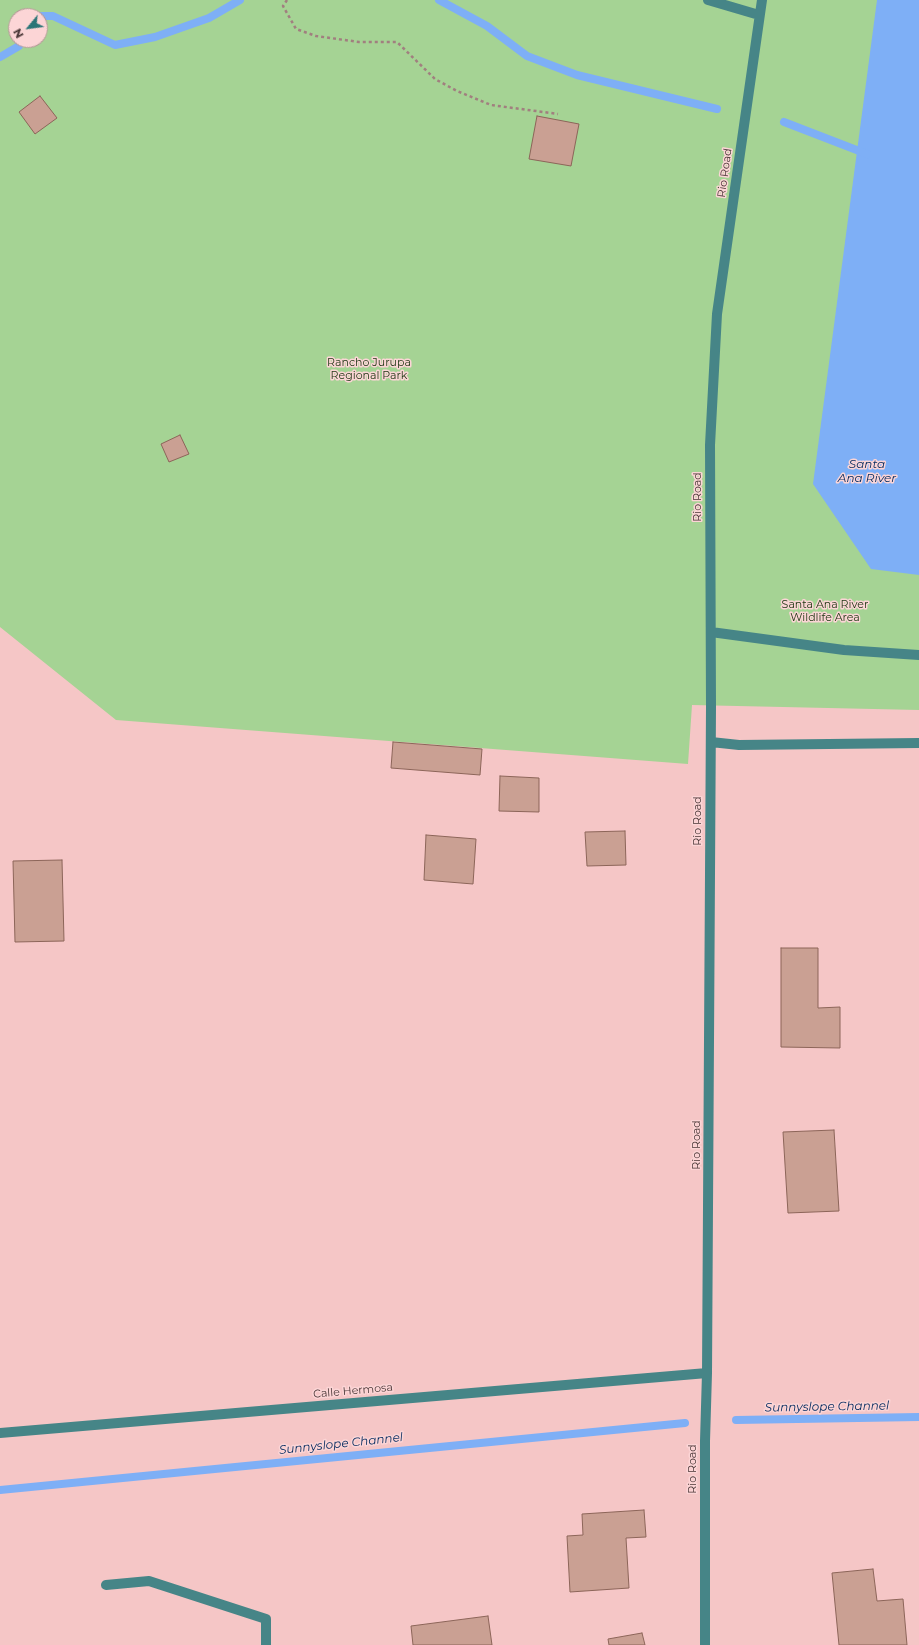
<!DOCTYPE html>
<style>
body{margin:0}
#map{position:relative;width:919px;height:1645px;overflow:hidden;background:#f5c6c6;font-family:Montserrat,sans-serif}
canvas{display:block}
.north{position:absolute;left:8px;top:8px;width:40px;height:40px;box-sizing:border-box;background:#fcd5d6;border:1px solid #b49596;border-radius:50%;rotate:241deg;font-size:11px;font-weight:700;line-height:16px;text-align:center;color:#493636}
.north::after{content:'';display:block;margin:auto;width:14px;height:18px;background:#2b7577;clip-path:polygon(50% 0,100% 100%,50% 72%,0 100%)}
</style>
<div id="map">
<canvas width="919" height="1645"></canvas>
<div class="north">N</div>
</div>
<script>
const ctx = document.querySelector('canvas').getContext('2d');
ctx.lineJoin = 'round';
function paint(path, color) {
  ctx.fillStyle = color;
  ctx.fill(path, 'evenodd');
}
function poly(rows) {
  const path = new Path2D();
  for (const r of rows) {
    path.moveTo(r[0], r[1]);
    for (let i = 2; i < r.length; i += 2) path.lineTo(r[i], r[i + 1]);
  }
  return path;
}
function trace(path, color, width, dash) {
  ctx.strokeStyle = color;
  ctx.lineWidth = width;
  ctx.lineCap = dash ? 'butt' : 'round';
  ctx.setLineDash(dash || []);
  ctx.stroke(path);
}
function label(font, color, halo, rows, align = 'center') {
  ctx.font = font + ' Montserrat,sans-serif';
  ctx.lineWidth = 3;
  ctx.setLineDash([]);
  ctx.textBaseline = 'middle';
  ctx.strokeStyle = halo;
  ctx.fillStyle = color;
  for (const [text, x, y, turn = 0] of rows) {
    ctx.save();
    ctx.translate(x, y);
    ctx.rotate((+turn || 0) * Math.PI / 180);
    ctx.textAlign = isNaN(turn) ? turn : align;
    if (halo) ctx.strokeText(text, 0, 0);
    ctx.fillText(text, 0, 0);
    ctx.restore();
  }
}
const green = poly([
 [0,0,919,0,919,710,692,705,688,764,116,720,0,627],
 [16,16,40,16,40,40,16,40]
]);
const water = poly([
 [877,0,919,0,919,575,871,569,813,484]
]);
const stream = poly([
 [439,0,487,26,527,56,577,75,717,109],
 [26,16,39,16],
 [40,16,53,16,115,45,155,37,209,18,240,0],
 [0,57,19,46,20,40],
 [784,122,867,154],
 [736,1420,919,1417],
 [0,1490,685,1423]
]);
const building = poly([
 [40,96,57,118,35,134,19,112,40,96],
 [537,116,579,124,571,166,529,159,537,116],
 [180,435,189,454,169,462,161,444,180,435],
 [393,742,482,749,480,775,391,768,393,742],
 [500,776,539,778,539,812,499,811,500,776],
 [625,831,626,865,587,866,585,832,625,831],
 [426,835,476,839,473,884,424,880,426,835],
 [62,860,64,941,15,942,13,861,62,860],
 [781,948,818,948,818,1008,840,1007,840,1048,781,1047,781,948],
 [834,1130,839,1211,788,1213,783,1132,834,1130],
 [644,1510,646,1537,626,1538,629,1588,570,1592,567,1536,583,1535,582,1514,644,1510],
 [873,1569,877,1601,903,1599,907,1645,839,1645,832,1573,873,1569],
 [488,1616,492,1645,413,1645,411,1626,488,1616],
 [642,1633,645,1645,609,1645,608,1639,642,1633]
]);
const path = poly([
 [287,0,283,6,296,29,316,36,359,42,397,42,435,79,457,91,491,105,558,114]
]);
const minor = poly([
 [708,0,759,15],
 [711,632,844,650,919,655],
 [711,742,739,745,919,743],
 [0,1433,707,1373],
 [106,1585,149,1581,266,1619,266,1645],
 [705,1645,705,1441,707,1373,711,707,710,445,717,314,762,0]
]);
const streetNames = [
 ["Rio Road",725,173,-82],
 ["Rio Road",698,497,-90],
 ["Rio Road",698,821,-90],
 ["Rio Road",697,1145,-90],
 ["Calle Hermosa",353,1391,-5],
 ["Rio Road",693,1469,-90]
];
const parkNames = [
 ["Rancho Jurupa",369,363],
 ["Regional Park",369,376],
 ["Santa Ana River",825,605],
 ["Wildlife Area",825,618]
];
const waterNames = [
 ["Santa",867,464],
 ["Ana River",867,478],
 ["Sunnyslope Channel",827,1407,-1],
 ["Sunnyslope Channel",341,1444,-6]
];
paint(green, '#a5d394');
paint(water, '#7eaff6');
trace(stream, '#7eaff6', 8);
paint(building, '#caa093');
trace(building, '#8c6559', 1);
trace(path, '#a17f7f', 2.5, [3, 3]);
trace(minor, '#468587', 10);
label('11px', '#493636', '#fcd5d6', streetNames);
label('11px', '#1a340f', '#fcd5d6', parkNames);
label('italic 12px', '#00285d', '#fcd5d6', waterNames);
</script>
